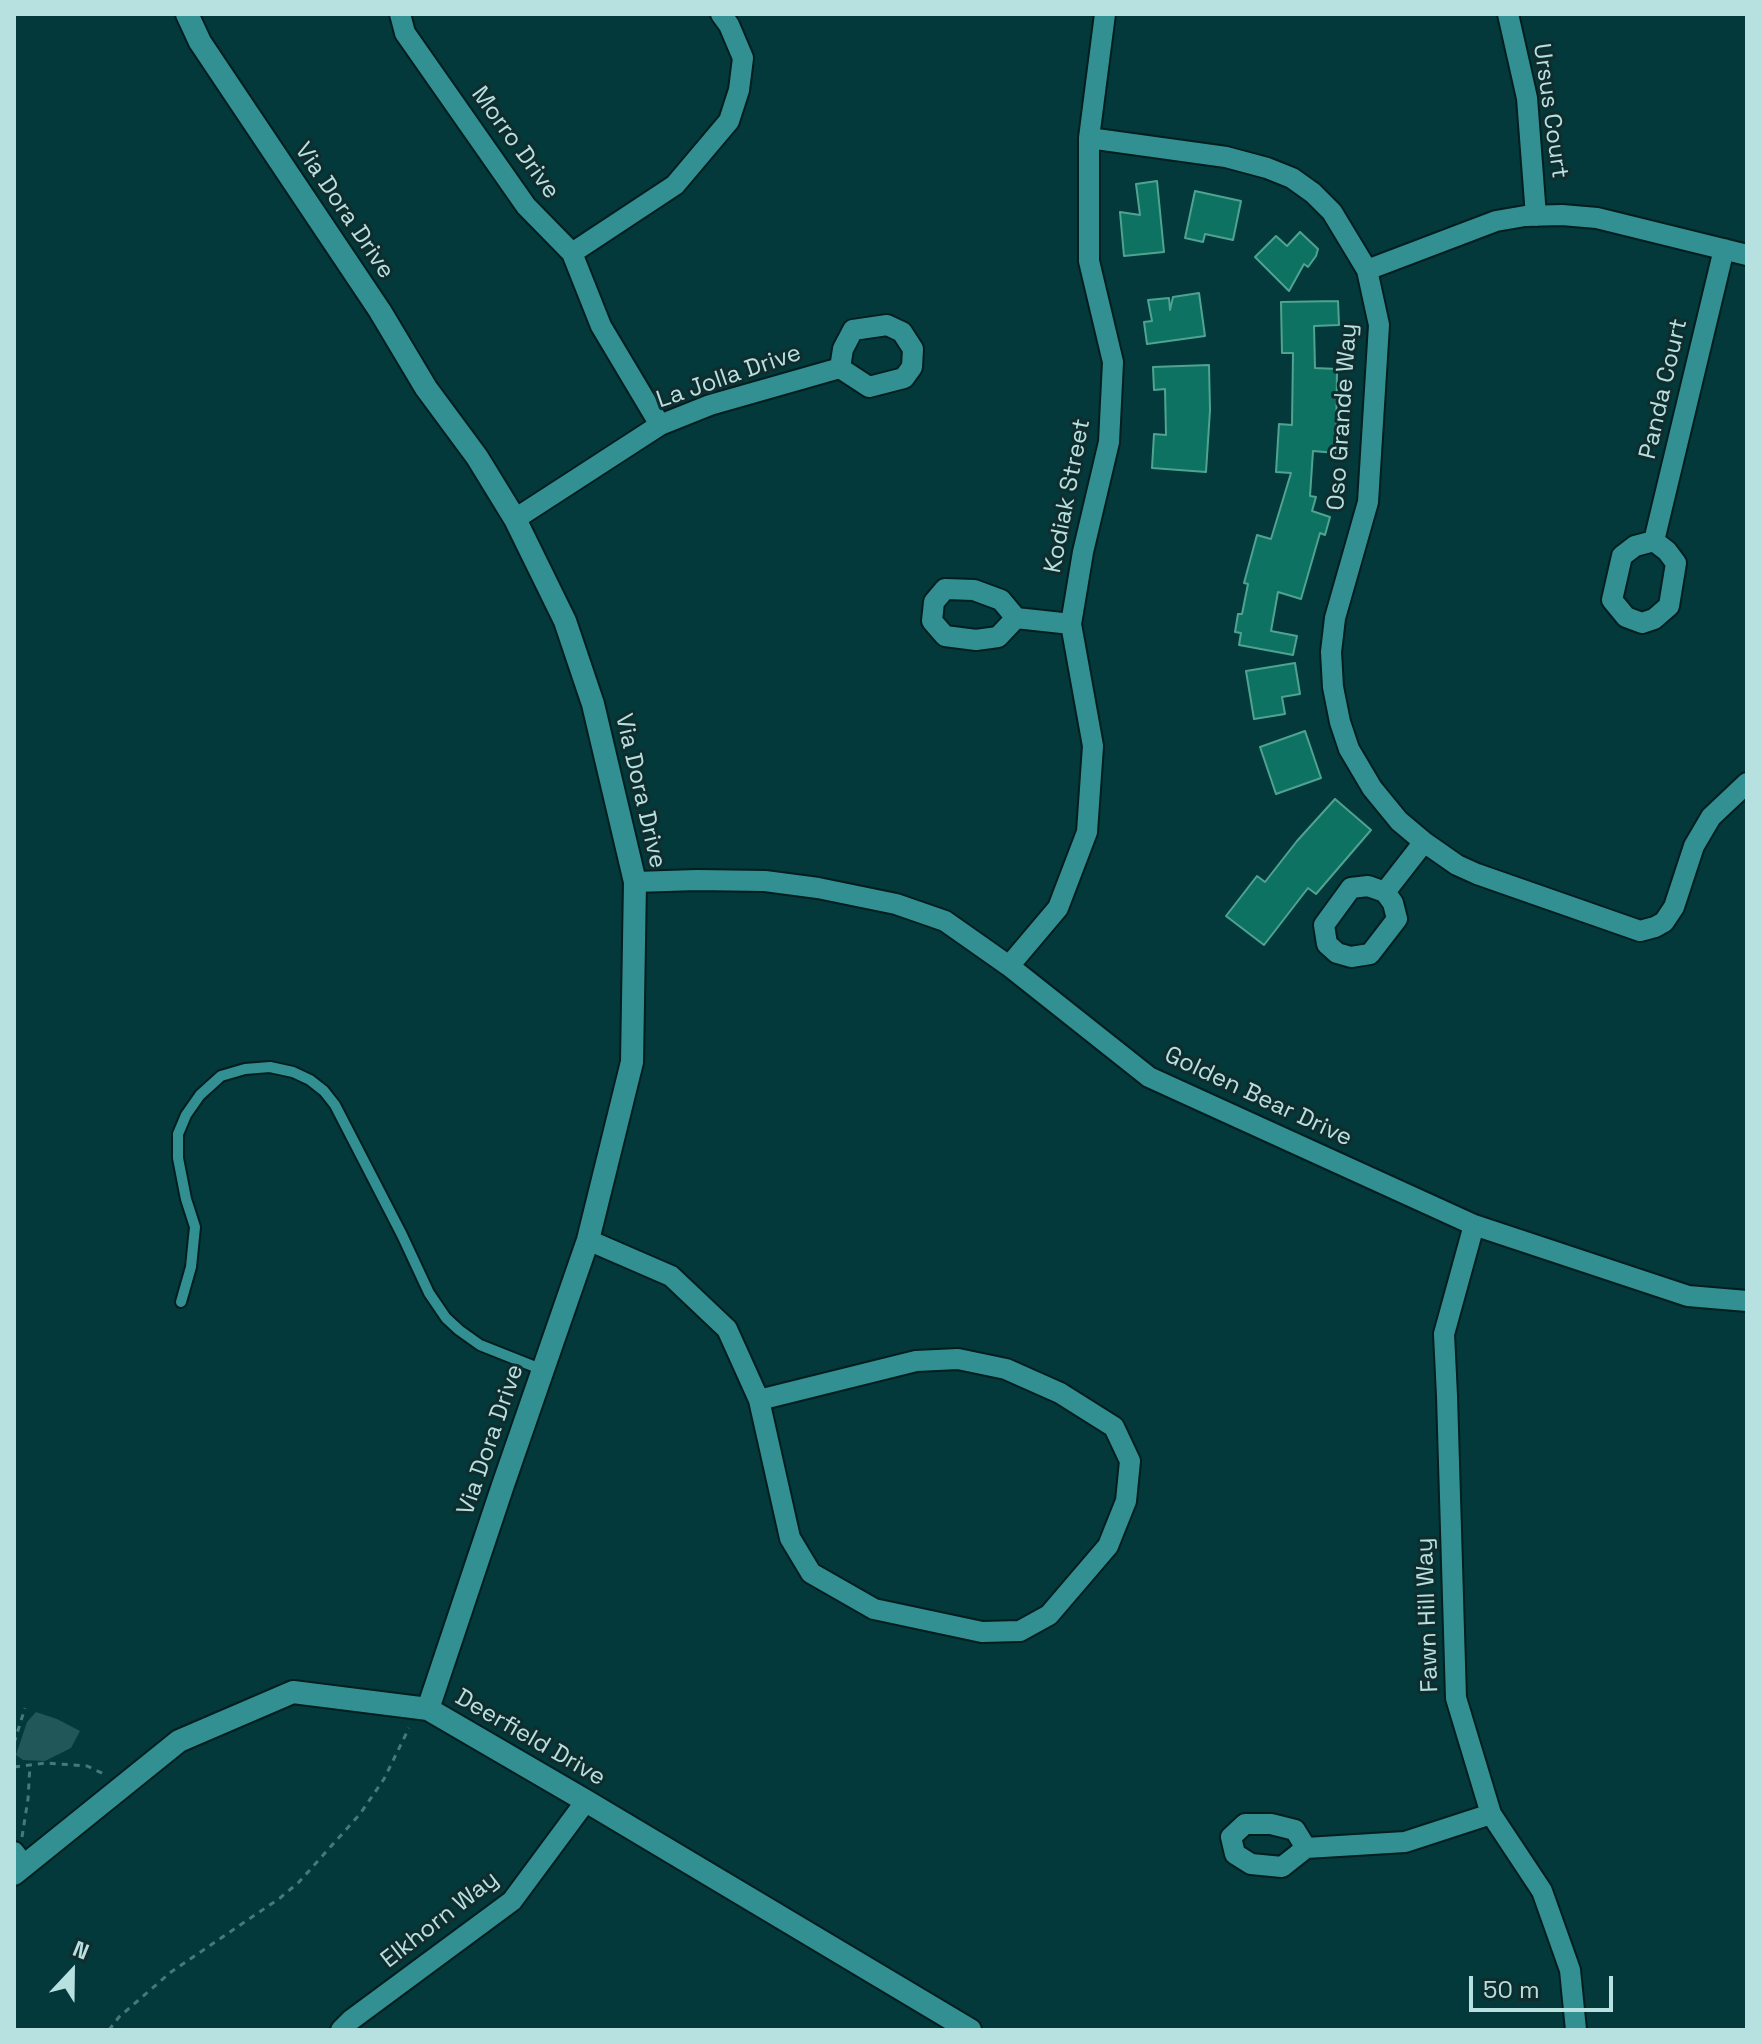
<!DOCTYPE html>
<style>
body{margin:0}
#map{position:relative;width:1761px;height:2044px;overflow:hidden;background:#03393b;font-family:"Space Grotesk",sans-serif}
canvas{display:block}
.frame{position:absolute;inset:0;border:16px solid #b7e0e1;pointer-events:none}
.north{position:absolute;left:32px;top:1932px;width:80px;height:80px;-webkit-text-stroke:6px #102c2d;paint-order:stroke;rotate:22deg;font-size:22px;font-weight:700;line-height:32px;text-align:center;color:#b7e0e1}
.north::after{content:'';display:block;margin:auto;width:28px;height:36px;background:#b7e0e1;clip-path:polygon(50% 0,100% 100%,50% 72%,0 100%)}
.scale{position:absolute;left:1469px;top:1976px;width:144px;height:36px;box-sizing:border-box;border:4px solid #b7e0e1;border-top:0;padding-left:10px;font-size:24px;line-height:28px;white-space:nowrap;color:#b7e0e1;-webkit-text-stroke:6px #102c2d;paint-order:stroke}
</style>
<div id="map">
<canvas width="1761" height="2044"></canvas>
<div class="frame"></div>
<div class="north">N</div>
<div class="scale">50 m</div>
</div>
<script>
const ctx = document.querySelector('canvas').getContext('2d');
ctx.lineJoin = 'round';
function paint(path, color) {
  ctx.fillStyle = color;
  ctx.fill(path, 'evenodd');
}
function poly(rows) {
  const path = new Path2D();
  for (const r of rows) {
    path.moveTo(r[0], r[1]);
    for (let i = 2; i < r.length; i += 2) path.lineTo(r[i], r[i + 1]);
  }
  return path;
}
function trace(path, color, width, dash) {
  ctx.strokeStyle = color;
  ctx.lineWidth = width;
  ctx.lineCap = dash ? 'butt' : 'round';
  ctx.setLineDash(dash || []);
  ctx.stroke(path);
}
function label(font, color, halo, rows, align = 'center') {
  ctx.font = font + ' "Space Grotesk",sans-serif';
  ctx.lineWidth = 6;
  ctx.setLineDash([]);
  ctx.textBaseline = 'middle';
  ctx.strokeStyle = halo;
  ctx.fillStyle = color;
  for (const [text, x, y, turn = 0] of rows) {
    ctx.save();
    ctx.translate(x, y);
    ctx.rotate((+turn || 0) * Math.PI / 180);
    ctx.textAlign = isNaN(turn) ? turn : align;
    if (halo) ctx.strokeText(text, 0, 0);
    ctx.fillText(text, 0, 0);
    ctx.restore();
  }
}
const green = poly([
 [36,1712,57,1719,80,1731,71,1748,45,1761,23,1760,16,1755,27,1722]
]);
const building = poly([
 [1157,181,1164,252,1124,256,1120,212,1140,215,1136,184,1157,181],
 [1195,191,1241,201,1233,240,1205,234,1203,242,1185,238,1195,191],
 [1300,232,1318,249,1316,256,1308,267,1304,264,1289,291,1255,257,1276,236,1287,246,1300,232],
 [1199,293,1205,336,1147,344,1144,322,1152,321,1148,300,1169,298,1170,310,1173,297,1199,293],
 [1338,301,1339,325,1314,326,1315,368,1337,369,1336,453,1313,451,1310,496,1316,497,1312,511,1330,517,1325,535,1320,533,1301,599,1278,592,1271,631,1297,636,1293,655,1239,645,1241,633,1235,632,1238,614,1242,614,1248,584,1244,583,1257,535,1271,539,1291,473,1276,472,1279,424,1292,425,1293,353,1282,353,1281,302,1338,301],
 [1209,365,1210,410,1206,472,1152,468,1154,434,1166,435,1165,389,1154,390,1153,367,1209,365],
 [1295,663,1300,694,1282,697,1285,714,1254,719,1246,671,1295,663],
 [1305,731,1321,778,1276,794,1260,747,1305,731],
 [1335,799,1371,830,1316,894,1308,888,1264,945,1226,916,1257,876,1265,882,1297,841,1335,799]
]);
const path = poly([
 [14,1743,25,1708],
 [14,1767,46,1763,87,1766,104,1774],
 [22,1837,28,1799,30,1765],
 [109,2030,119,2017,171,1972,280,1898,299,1882,360,1814,384,1779,409,1728]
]);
const service = poly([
 [181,1302,191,1267,195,1227,186,1199,178,1158,178,1134,186,1115,200,1095,221,1076,245,1069,270,1067,293,1072,310,1080,324,1091,335,1105,402,1235,429,1293,446,1318,459,1330,480,1345,543,1370]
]);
const minor = poly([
 [400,14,405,33,526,206,572,253,601,326,660,425],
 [1508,14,1527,98,1536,216],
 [1089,138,1226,157,1267,168,1292,178,1313,193,1332,212,1367,270,1379,325,1368,502,1335,618,1331,652,1333,687,1340,722,1349,749,1372,788,1399,821,1424,842,1457,865,1477,874,1640,931,1655,927,1664,922,1674,907,1694,846,1711,817,1747,783],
 [572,253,675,185,729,121,739,90,743,58,729,25,721,14],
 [1367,270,1496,221,1525,216,1562,215,1597,218,1747,255],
 [887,325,902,332,913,349,912,367,904,378,869,387,840,368,843,349,853,330,887,325],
 [515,519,660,425,710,405,840,368],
 [1654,541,1724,249],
 [1654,541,1667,551,1676,563,1669,606,1654,619,1642,623,1626,617,1612,600,1622,556,1635,546,1654,541],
 [945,589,974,590,1001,600,1016,618,998,637,976,640,945,636,932,621,934,602,945,589],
 [1016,618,1071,624],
 [635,882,697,880,765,881,818,888,896,904,945,921,1009,966,1149,1077,1474,1225,1688,1296,1747,1301],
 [1368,886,1385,892,1393,903,1397,919,1370,954,1351,957,1337,953,1327,944,1324,925,1351,888,1368,886],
 [1385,892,1424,842],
 [1009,966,1058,908,1087,832,1093,746,1071,624,1083,552,1109,442,1113,362,1089,261,1089,138,1105,14],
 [1474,1225,1444,1334,1447,1396,1456,1698,1491,1814,1542,1891,1570,1970,1576,2030],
 [588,1240,671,1276,727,1329,759,1400],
 [958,1359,1006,1369,1060,1393,1114,1427,1130,1461,1126,1501,1108,1546,1049,1615,1020,1631,982,1632,874,1609,811,1573,790,1538,759,1400,916,1361,958,1359],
 [1245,1824,1271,1824,1295,1830,1306,1848,1282,1867,1251,1864,1235,1854,1231,1837,1245,1824],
 [1306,1848,1405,1842,1491,1814],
 [14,1852,24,1865],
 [341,2030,351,2020,512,1901,586,1801]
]);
const tertiary = poly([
 [187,14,200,42,380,311,426,388,477,457,515,519,565,621,593,704,635,882,632,1062,588,1240,503,1485,428,1709],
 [14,1874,179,1741,293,1692,428,1709,586,1801,970,2030]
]);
const streetNames = [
 ["Ursus Court",1550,111,82],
 ["Morro Drive",515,143,54],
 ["Via Dora Drive",344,211,56],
 ["La Jolla Drive",729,377,-19],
 ["Panda Court",1664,389,-77],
 ["Oso Grande Way",1343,417,-86],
 ["Kodiak Street",1068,496,-79],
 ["Via Dora Drive",640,791,77],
 ["Golden Bear Drive",1258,1097,25],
 ["Via Dora Drive",491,1440,-71],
 ["Fawn Hill Way",1428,1615,-92],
 ["Deerfield Drive",530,1738,30],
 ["Elkhorn Way",440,1920,-38]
];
paint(green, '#215759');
paint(building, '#0d7262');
trace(building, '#50a391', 2);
trace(service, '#021e1f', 14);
trace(minor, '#021e1f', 24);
trace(tertiary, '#021e1f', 26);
trace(path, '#47787a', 3, [6, 6]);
trace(service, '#339092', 10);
trace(minor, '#339092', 20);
trace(tertiary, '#339092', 22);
label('24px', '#b7e0e1', '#102c2d', streetNames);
</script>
